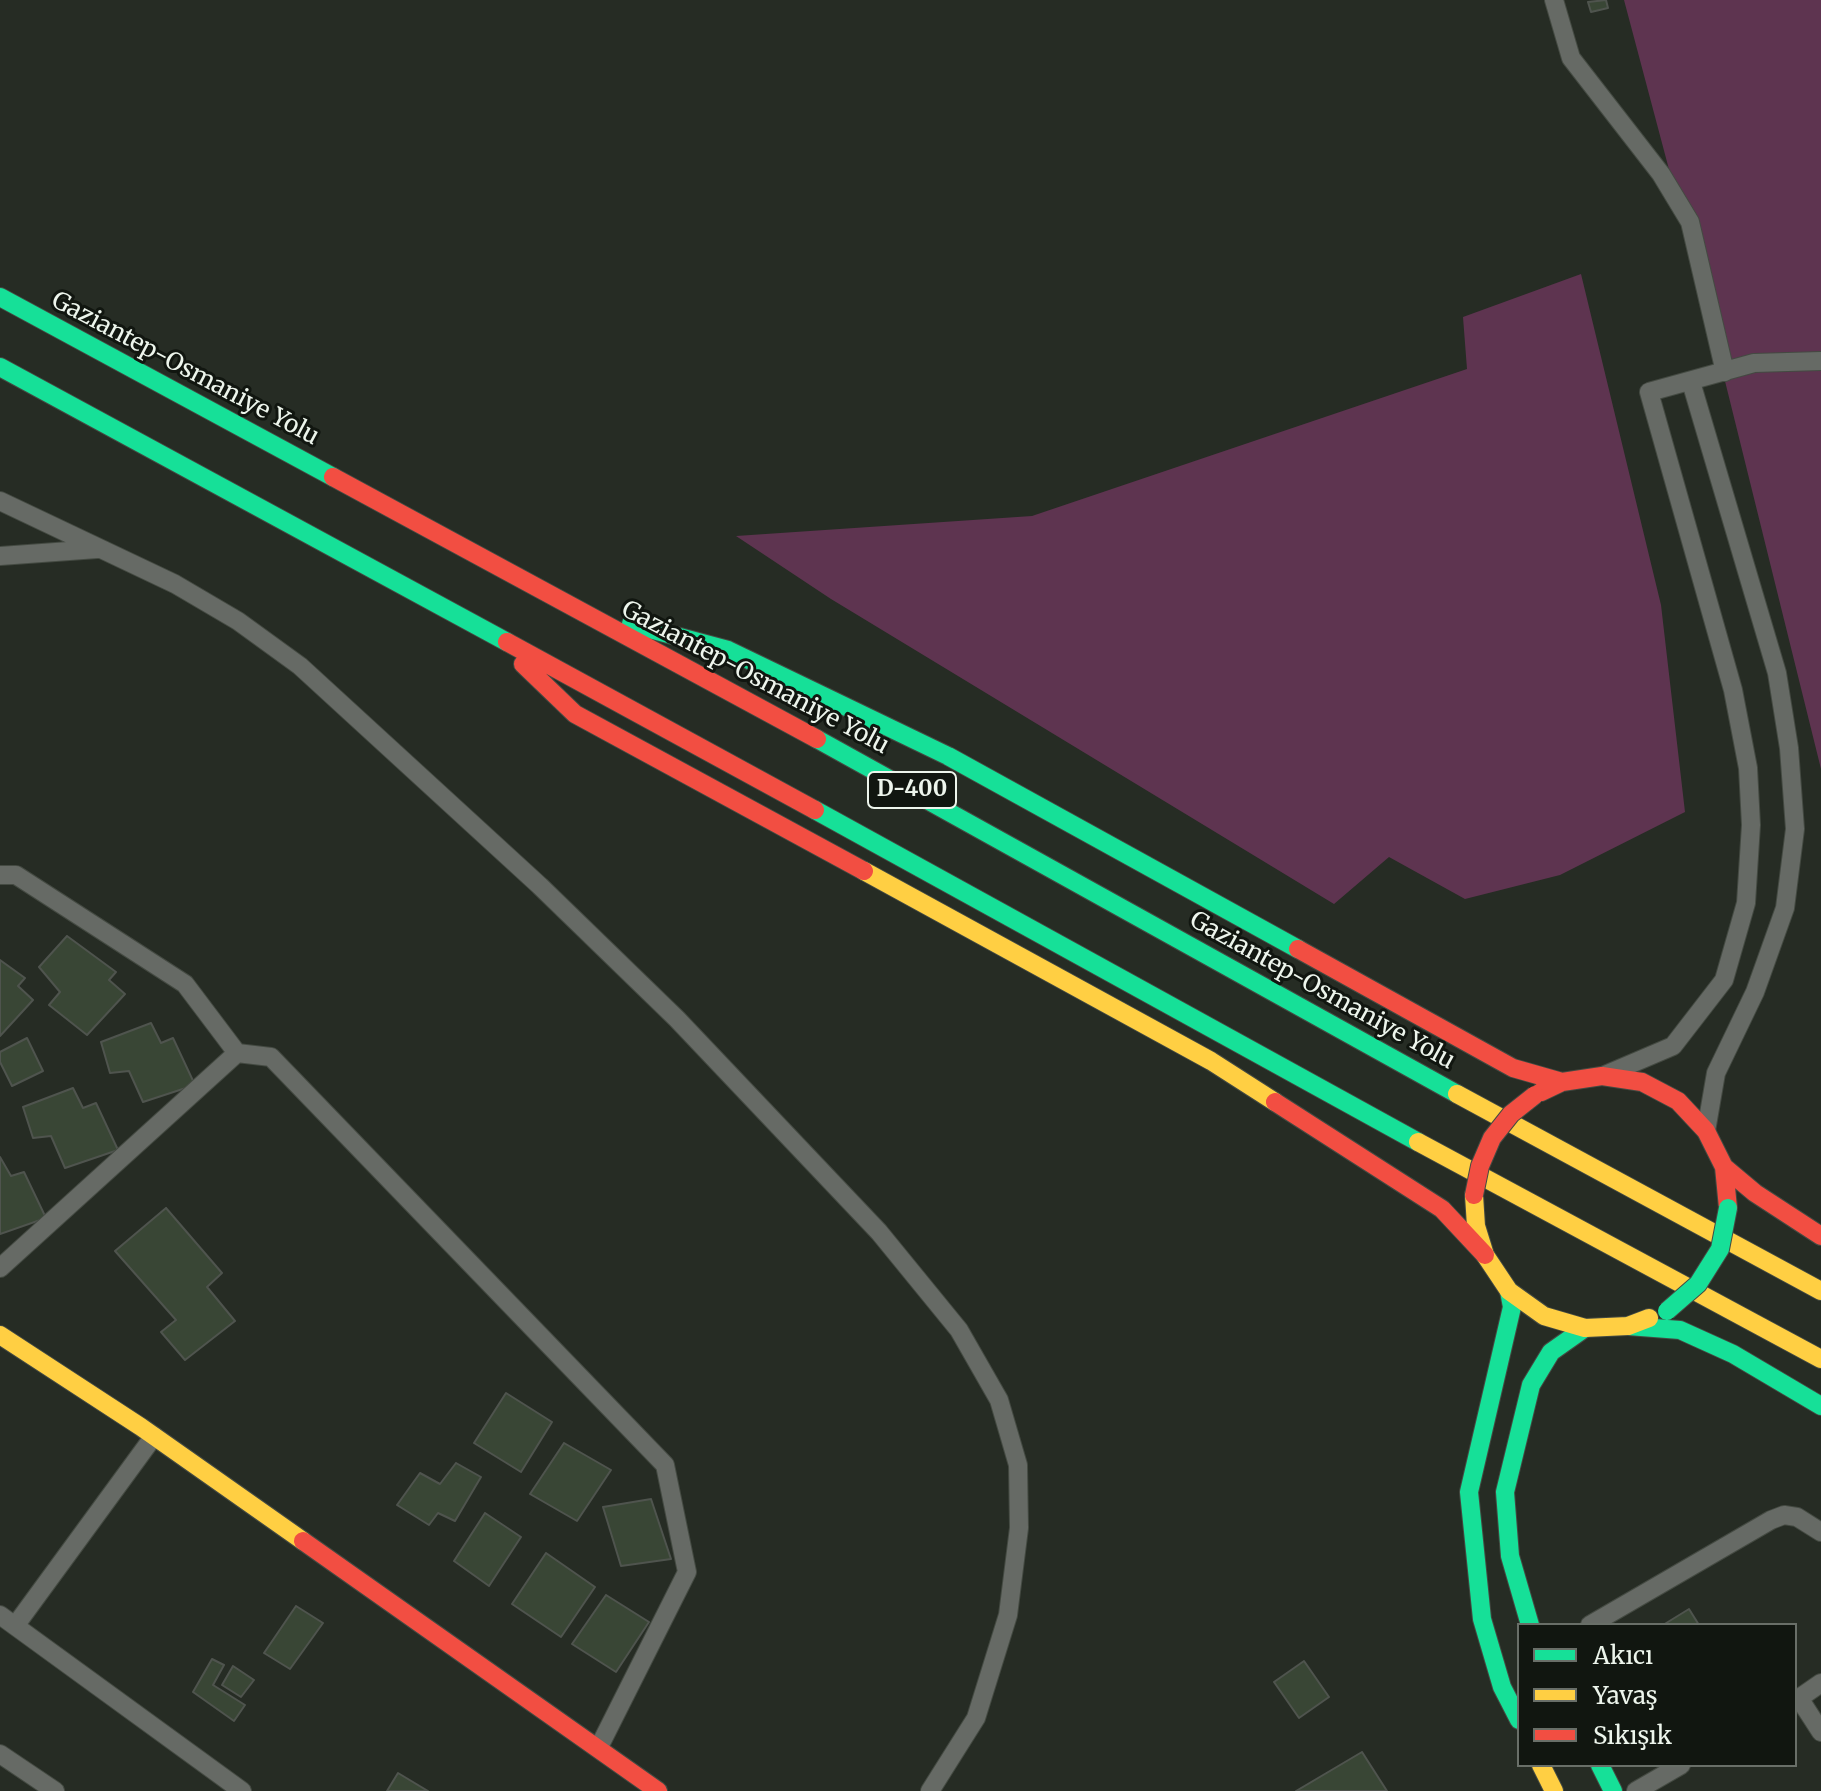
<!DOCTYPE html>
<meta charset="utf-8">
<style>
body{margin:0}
#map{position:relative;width:1821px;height:1791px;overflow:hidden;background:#262c24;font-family:Merriweather,serif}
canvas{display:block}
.legend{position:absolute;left:1517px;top:1623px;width:280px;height:144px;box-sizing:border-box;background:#111610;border:2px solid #696f68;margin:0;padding:10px 14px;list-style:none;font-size:24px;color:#edf5ec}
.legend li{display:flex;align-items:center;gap:16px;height:40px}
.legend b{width:40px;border:2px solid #696f68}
</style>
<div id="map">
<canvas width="1821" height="1791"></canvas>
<ul class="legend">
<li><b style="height:10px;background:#16e098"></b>Akıcı</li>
<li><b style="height:10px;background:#ffcf43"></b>Yavaş</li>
<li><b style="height:10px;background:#f24e42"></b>Sıkışık</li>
</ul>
</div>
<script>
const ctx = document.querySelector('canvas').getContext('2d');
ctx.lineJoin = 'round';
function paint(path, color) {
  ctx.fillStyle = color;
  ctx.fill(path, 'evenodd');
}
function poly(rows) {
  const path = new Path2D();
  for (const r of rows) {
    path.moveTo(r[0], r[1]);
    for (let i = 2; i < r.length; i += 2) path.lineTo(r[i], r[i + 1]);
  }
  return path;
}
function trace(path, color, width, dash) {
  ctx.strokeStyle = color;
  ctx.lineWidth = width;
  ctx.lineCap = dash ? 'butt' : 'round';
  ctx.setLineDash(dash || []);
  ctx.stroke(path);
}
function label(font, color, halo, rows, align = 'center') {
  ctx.font = font + ' Merriweather,serif';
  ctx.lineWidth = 6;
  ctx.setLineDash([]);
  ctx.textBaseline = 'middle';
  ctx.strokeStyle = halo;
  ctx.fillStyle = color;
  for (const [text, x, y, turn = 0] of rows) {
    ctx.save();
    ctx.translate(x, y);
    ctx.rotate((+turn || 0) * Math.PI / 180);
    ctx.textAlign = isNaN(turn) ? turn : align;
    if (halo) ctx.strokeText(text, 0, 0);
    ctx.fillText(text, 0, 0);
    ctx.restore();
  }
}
const green = poly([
 [1624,0,1821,0,1821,769,1722,369],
 [1581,274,1661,605,1685,812,1560,875,1465,899,1389,857,1334,904,831,599,736,536,1032,516,1467,369,1463,317]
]);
const building = poly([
 [1606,0,1608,8,1591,12,1588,2,1606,0],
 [67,936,116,972,109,980,125,994,87,1035,49,1005,60,992,39,967,67,936],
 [0,960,25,978,18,986,33,1000,0,1036,0,960],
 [151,1023,161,1043,173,1038,195,1085,143,1102,129,1071,110,1073,101,1042,151,1023],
 [27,1038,43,1071,12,1086,0,1062,0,1052,27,1038],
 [73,1088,83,1108,96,1103,118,1150,65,1168,51,1136,33,1138,23,1107,73,1088],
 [0,1157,11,1176,24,1172,46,1218,0,1234,0,1157],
 [166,1208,222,1273,207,1287,235,1321,185,1360,161,1332,176,1320,115,1251,166,1208],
 [506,1393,552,1422,521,1472,474,1443,506,1393],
 [564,1443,611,1470,577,1521,530,1494,564,1443],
 [456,1463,481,1477,455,1521,438,1513,429,1525,397,1505,420,1473,440,1484,456,1463],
 [651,1499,671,1559,621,1566,603,1507,651,1499],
 [485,1513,521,1537,489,1586,454,1561,485,1513],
 [546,1553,595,1587,561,1637,512,1604,546,1553],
 [606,1595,649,1622,616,1672,572,1644,606,1595],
 [296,1606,323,1623,290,1669,264,1653,296,1606],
 [1689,1609,1699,1625,1663,1625,1689,1609],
 [212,1659,224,1665,213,1685,245,1705,234,1721,193,1692,212,1659],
 [1304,1661,1329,1697,1299,1718,1274,1682,1304,1661],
 [233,1666,254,1680,241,1697,222,1685,233,1666],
 [1362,1752,1387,1791,1296,1791,1362,1752],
 [398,1773,428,1791,387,1791,398,1773]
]);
const street = poly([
 [1554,0,1571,58,1661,174,1690,222,1725,372],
 [1691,382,1777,673,1789,748,1795,829,1785,908,1755,992,1716,1073,1706,1131],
 [0,501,175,584,238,621,300,666,540,886,677,1019,879,1232,959,1330,999,1400,1018,1465,1019,1528,1008,1615,976,1718,930,1791],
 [0,556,97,549],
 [0,875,16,875,185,984,237,1053,271,1057,665,1465,687,1572,599,1747],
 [1605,1075,1673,1046,1724,980,1746,903,1751,825,1748,768,1733,690,1649,392,1754,363,1821,361],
 [0,1268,237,1053],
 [0,1615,242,1791],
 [1590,1625,1771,1520,1784,1515,1797,1517,1821,1532],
 [15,1626,154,1436],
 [1799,1698,1821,1732],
 [1795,1701,1821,1683],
 [0,1754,55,1791],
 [1636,1791,1681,1765]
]);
const fast = poly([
 [0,297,333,477],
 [0,367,507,642],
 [631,624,728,650,948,756,1298,949],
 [817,739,1457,1094],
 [815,810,1418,1142],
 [1509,1291,1512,1307,1469,1492,1482,1619,1502,1687,1519,1720],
 [1628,1326,1680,1330,1733,1354,1821,1406],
 [1530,1625,1510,1556,1505,1492,1531,1385,1551,1352,1585,1328],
 [1600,1765,1613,1791]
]);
const slow = poly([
 [864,871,1211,1061,1275,1102],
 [1457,1094,1821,1291],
 [1418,1142,1821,1359],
 [1474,1195,1476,1226,1485,1255,1509,1291,1544,1316,1585,1328,1628,1326,1649,1318],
 [0,1335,141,1427,303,1541],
 [1541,1765,1554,1791]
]);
const jam = poly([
 [333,477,817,739],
 [507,642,815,810],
 [523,664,575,714,864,871],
 [1298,949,1513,1068,1562,1082],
 [1541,1092,1562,1082,1602,1076,1642,1082,1678,1101,1706,1131,1724,1167,1728,1208],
 [1275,1102,1442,1209,1485,1255],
 [1724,1167,1755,1193,1821,1236],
 [303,1541,658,1791]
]);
const fastBridge = poly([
 [1667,1311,1698,1284,1720,1249,1728,1208]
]);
const jamBridge = poly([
 [1474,1195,1480,1166,1492,1138,1511,1114,1535,1095]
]);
const shields = [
 [912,790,88]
];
const shieldNames = [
 ["D-400",912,790]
];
const streetNames = [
 ["Gaziantep-Osmaniye Yolu",185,369,28],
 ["Gaziantep-Osmaniye Yolu",755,678,28],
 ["Gaziantep-Osmaniye Yolu",1322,991,29]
];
paint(green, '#5e3450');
paint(building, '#394635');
trace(building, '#4f544e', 2);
trace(street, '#444a42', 20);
trace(fast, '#444a42', 20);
trace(slow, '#444a42', 20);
trace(jam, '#444a42', 20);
trace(street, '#666a65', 18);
trace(fast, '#16e098', 18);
trace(slow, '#ffcf43', 18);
trace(jam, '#f24e42', 18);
trace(fastBridge, '#444a42', 20, []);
trace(jamBridge, '#444a42', 20, []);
trace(fastBridge, '#16e098', 18);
trace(jamBridge, '#f24e42', 18);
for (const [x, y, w] of shields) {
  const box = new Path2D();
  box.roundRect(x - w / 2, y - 18, w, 36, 6);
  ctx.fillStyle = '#111610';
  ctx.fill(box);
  trace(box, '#edf5ec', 2);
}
label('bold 22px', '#edf5ec', null, shieldNames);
label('24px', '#edf5ec', '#111610', streetNames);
</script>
